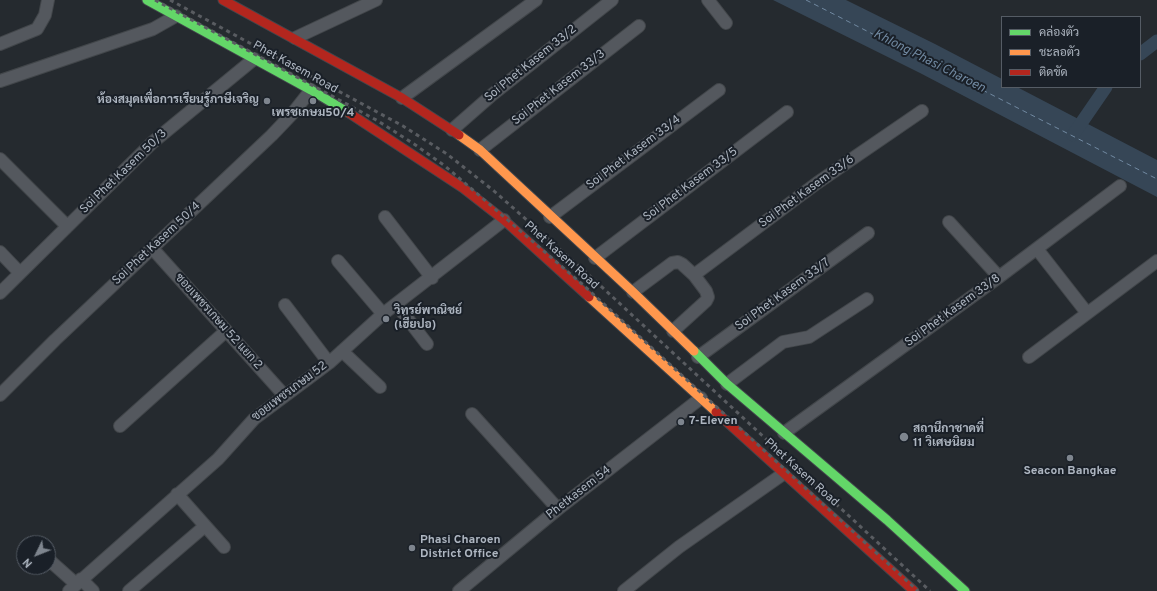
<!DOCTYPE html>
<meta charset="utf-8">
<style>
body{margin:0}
#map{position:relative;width:1157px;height:591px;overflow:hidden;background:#252a2f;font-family:Overpass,Sarabun,sans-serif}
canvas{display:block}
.legend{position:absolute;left:1001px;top:16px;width:140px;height:72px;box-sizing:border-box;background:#1a2028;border:1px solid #555c65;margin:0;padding:5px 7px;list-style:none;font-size:12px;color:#aeb6c1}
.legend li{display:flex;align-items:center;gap:8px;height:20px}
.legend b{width:20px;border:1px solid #555c65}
.north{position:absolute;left:16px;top:535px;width:40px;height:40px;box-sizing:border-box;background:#1a2028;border:1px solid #555c65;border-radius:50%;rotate:227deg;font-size:11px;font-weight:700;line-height:16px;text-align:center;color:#aeb6c1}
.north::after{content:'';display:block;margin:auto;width:14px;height:18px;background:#7e858e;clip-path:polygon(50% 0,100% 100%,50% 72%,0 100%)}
</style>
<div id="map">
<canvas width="1157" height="591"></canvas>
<ul class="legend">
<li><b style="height:5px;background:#63d668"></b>คล่องตัว</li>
<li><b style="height:5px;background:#ff974d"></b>ชะลอตัว</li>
<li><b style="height:5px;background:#b3261e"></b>ติดขัด</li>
</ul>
<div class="north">N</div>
</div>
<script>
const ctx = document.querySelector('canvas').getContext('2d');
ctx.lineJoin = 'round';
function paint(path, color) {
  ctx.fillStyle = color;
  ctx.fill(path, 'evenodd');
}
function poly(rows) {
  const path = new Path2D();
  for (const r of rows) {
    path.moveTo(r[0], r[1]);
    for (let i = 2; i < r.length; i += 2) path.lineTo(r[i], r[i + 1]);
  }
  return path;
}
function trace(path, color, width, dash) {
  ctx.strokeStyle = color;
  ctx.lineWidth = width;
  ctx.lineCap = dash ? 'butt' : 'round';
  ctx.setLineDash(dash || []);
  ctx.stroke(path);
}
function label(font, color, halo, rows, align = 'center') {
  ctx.font = font + ' Overpass,Sarabun,sans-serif';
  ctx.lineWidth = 4;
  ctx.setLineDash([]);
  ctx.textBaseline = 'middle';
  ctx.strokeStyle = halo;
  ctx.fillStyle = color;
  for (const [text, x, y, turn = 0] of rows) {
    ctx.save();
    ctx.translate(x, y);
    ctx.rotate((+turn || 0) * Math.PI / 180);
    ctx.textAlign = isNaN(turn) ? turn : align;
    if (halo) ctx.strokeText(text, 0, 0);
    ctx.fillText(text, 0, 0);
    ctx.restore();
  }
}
const water = poly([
 [773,0,846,0,935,44,1002,79,1002,87,1017,87,1157,160,1157,197,920,73]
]);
const canal = poly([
 [1140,54,1157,41],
 [1073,135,1106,87]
]);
const ferry = poly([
 [806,0,1157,179]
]);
const street = poly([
 [708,0,726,23],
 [295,38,376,0],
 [0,44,37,29,45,15,48,0],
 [0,81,153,29,176,16],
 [402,98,536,0],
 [452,130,493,94,612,0],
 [480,150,639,26],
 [0,159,67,226],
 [385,217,432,278],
 [550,217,719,90],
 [949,222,999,277],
 [152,248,284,395],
 [1037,249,1087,313],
 [0,252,20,273],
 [595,258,787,112],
 [338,261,383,314],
 [694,275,817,183,922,111],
 [633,292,672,263,678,262,682,264,694,275,706,291,708,297,706,301,673,331],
 [0,293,153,142,254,59],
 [285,305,329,363],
 [397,305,427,344],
 [342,351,380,387],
 [698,357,868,233],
 [1029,357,1157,261],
 [727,384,783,342,809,337,867,299],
 [0,395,55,340,272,135,292,114,311,90],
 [472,414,558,509],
 [120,426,226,331],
 [784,433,999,277,1120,186],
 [177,494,224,547],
 [48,559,76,584],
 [81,579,93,591],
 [69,591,218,459,254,419,329,363,383,314,504,220],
 [129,591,205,526],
 [459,591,558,509,701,398],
 [624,591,679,547,783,474]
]);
const fast = poly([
 [147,0,311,90,349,113],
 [694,351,727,384,887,520,965,591]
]);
const slow = poly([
 [459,135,480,150,633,292,694,351],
 [589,297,716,412]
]);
const jam = poly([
 [223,0,402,98,459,135],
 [349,113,463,188,504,220,589,297],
 [716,412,914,591]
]);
const rail = poly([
 [155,0,378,121,414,144,445,166,582,284,918,591],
 [170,0,403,126,447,154,494,191,590,276,930,591]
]);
const markers = [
 [267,101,4,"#7e858e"],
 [313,101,4,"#7e858e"],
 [386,319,4,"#7e858e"],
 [681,422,4,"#7e858e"],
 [904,437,5,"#7e858e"],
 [1070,458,4,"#7e858e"],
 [412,548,4,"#7e858e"]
];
const streetNames = [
 ["Soi Phet Kasem 33/2",531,64,-39],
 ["Phet Kasem Road",295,68,29],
 ["Soi Phet Kasem 33/3",559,88,-38],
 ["Soi Phet Kasem 33/4",634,153,-37],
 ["Soi Phet Kasem 50/3",124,172,-44],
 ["Soi Phet Kasem 33/5",691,185,-37],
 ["Soi Phet Kasem 33/6",807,192,-36],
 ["Soi Phet Kasem 50/4",157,244,-43],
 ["Phet Kasem Road",561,256,42],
 ["Soi Phet Kasem 33/7",783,295,-36],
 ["Soi Phet Kasem 33/8",953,311,-36],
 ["ซอยเพชรเกษม 52 แยก 2",218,322,48],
 ["ซอยเพชรเกษม 52",290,392,-37],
 ["Phet Kasem Road",801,473,42],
 ["Phetkasem 54",579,493,-38]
];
const poiNames = [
 ["ห้องสมุดเพื่อการเรียนรู้ภาษีเจริญ",259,101,"right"],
 ["เพรชเกษม50/4",313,114,"center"],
 ["วิทูรย์พาณิชย์",394,312],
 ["(เฮียปอ)",394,326],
 ["7-Eleven",689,422],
 ["สถานีกาชาดที่",913,430],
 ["11 วิเศษนิยม",913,444],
 ["Seacon Bangkae",1070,472,"center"],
 ["Phasi Charoen",420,541],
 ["District Office",420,555]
];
const waterNames = [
 ["Khlong Phasi Charoen",929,62,27]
];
paint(water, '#364656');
trace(canal, '#364656', 13);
trace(ferry, '#7189a1', 1, [5, 4]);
trace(street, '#42464a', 14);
trace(fast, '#42464c', 11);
trace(slow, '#42464c', 11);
trace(jam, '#42464c', 11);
trace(street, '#54585e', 12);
trace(fast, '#63d668', 9);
trace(slow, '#ff974d', 9);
trace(jam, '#b3261e', 9);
trace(rail, '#595c61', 3, [4, 4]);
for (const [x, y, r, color] of markers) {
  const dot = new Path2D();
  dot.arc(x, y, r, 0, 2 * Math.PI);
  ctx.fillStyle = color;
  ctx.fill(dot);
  trace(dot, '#1a2028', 1.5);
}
label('12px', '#aeb6c1', '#1a2028', streetNames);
label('bold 12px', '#aeb6c1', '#1a2028', poiNames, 'left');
label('italic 13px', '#7189a1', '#1a2028', waterNames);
</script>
